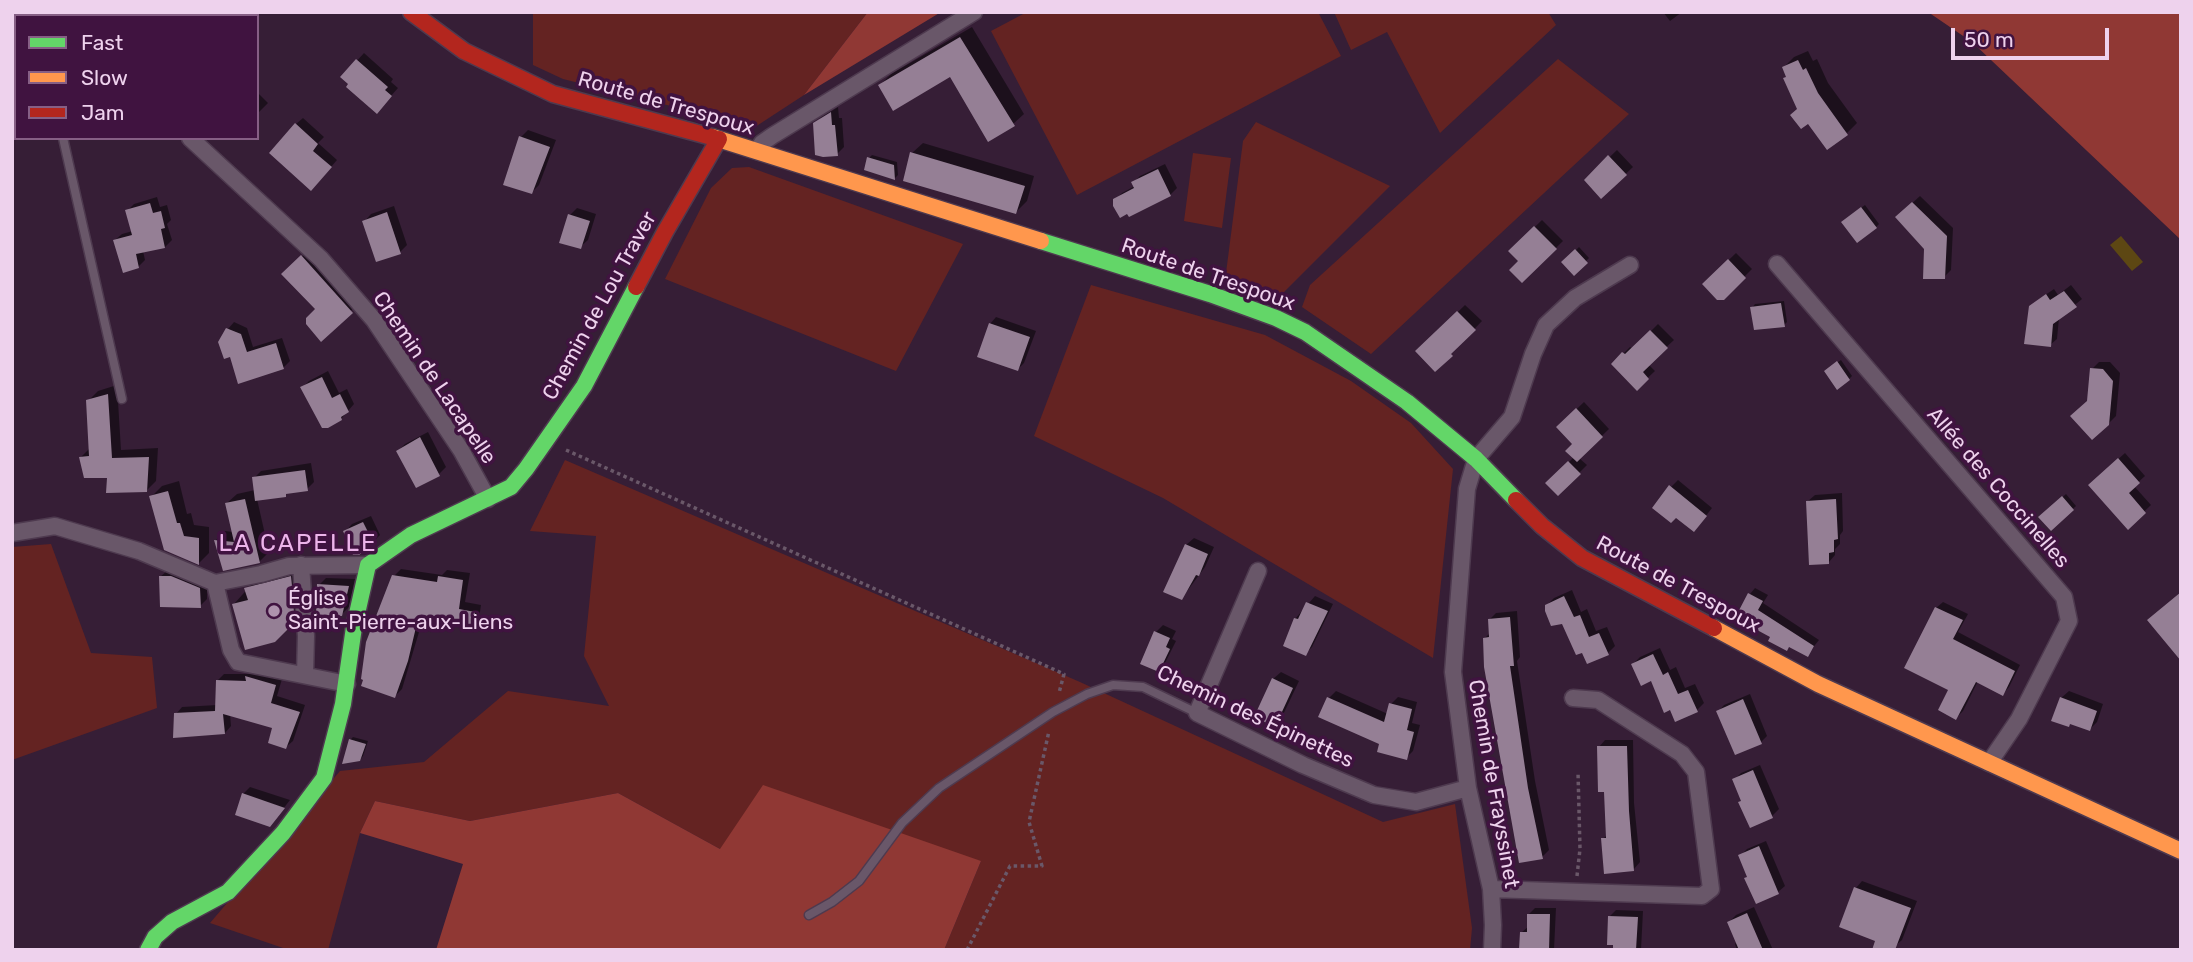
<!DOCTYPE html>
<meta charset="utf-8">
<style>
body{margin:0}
#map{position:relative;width:2193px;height:962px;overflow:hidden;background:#361e36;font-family:Rubik,sans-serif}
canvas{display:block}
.frame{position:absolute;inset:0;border:14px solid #eed2ed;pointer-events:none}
.legend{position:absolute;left:14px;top:14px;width:245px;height:126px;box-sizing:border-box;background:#401340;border:2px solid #865f85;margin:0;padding:9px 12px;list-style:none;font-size:21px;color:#eed2ed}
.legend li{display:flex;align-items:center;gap:14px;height:35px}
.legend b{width:35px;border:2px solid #865f85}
.scale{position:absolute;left:1951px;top:28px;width:158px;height:32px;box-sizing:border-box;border:4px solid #eed2ed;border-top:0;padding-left:9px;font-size:21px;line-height:24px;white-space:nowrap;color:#eed2ed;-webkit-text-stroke:5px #401340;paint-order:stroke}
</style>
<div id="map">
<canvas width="2193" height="962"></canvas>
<div class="frame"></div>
<ul class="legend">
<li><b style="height:9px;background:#63d668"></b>Fast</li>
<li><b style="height:9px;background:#ff974d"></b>Slow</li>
<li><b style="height:9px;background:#b3261e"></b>Jam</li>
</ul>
<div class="scale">50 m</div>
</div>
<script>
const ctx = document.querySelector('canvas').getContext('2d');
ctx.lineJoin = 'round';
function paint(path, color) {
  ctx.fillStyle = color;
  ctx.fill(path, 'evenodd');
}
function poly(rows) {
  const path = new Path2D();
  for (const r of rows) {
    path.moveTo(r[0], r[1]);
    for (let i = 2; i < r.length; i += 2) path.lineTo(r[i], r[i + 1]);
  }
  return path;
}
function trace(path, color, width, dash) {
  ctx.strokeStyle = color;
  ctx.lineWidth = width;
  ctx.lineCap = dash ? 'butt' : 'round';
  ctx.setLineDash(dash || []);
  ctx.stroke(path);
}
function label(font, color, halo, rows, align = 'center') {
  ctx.font = font + ' Rubik,sans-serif';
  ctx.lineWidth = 7;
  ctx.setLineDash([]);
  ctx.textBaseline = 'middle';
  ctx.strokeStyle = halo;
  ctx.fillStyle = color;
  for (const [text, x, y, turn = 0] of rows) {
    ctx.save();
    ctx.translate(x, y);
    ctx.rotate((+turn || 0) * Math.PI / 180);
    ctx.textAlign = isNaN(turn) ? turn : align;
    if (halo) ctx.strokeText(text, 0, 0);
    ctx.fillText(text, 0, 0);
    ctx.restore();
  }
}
const green = poly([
 [533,12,868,12,804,95,755,127,563,79,533,65],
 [1027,12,1318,12,1341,56,1077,195,991,31],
 [1334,12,1548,12,1556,25,1440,133,1387,32,1351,50],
 [1558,59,1629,114,1371,354,1302,307,1310,285],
 [1256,122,1390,186,1279,297,1226,273,1243,141],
 [1193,153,1231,158,1222,228,1184,221],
 [749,167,963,244,896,371,665,279,711,188,732,168],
 [1091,285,1265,335,1351,381,1411,423,1453,469,1433,658,1163,498,1034,436],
 [565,460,1080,682,1383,822,1455,804,1472,928,1470,950,944,950,981,861,720,849,618,793,470,821,375,801,360,833,328,950,289,950,210,923,340,771,424,762,508,691,609,706,584,656,596,536,530,531],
 [51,544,91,653,152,657,157,708,12,760,12,547]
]);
const forest = poly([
 [868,12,941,12,804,95],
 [1928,12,2181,12,2181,240,1972,42],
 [763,785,981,861,944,950,436,950,463,864,360,833,375,801,470,821,618,793,720,849]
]);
const water = poly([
 [2121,236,2143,262,2132,271,2110,245]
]);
const shadow = poly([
 [1663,12,1682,12,1670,21],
 [972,27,1024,114,1013,124,951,75,880,85,891,74],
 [1808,51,1813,61,1817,59,1828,83,1857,123,1847,133,1788,76,1784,67,1794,57],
 [364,53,393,79,391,82,398,88,383,105,342,77],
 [257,92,268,103,257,114],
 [838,107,839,118,842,118,844,147,837,154,814,124,822,117],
 [303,118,324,137,318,143,337,160,318,182,296,124],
 [528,130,556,140,539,185,532,192,521,137],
 [923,143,1034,176,1027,201,1016,212,912,153],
 [1617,150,1633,167,1601,197,1586,180],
 [872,155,897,162,898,175,895,178,866,169,869,158],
 [1165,164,1177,188,1170,195,1129,215,1115,200,1122,193,1135,186,1133,183,1140,176],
 [1920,196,1953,228,1951,270,1944,277,1926,248,1897,217],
 [157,197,160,207,167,205,171,220,167,224,172,240,165,247,143,251,145,260,138,267,115,240,122,234,133,231,127,211,134,204],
 [1865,205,1879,224,1876,227,1846,219],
 [394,206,407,245,400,252,364,222,371,214],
 [577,208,596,214,588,240,580,247,570,215],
 [1542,220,1563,241,1522,281,1521,261,1510,251],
 [1579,247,1589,258,1574,273,1564,262],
 [309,250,358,304,321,339,317,309,283,274],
 [1736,253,1752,269,1723,298,1704,284],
 [2071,285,2082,299,2059,318,2057,339,2050,345,2038,300,2054,289,2058,295],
 [1784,301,1787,322,1784,325,1752,308,1755,304],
 [1465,305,1482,321,1435,370,1418,351],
 [996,317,1036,331,1024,363,1018,369,990,324],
 [234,322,247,328,253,347,282,338,290,361,283,368,239,382,228,329],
 [1658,324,1674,340,1648,364,1655,371,1637,388,1613,364,1630,347,1633,349],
 [1841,360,1852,376,1849,379,1829,368],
 [2099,362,2110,362,2120,373,2116,416,2108,424,2089,400,2092,369],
 [328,371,339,393,347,389,354,404,341,419,302,388,309,381],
 [117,385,121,450,158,448,156,481,146,491,81,457,90,448,88,401,98,391],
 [1584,402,1609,429,1579,458,1587,465,1558,494,1548,483,1574,457,1574,444,1558,427],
 [428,432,446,467,439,474,398,451,405,444],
 [2125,453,2145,476,2134,486,2151,505,2128,527,2096,479],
 [311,463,314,482,307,489,289,492,285,495,257,499,269,552,259,562,224,569,216,540,225,531,233,532,227,503,237,494,255,490,254,478,261,471],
 [1678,480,1712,508,1701,522,1676,515,1671,487],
 [179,481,187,514,191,513,194,525,209,527,209,553,199,563,165,549,151,497,162,486],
 [1842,493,1843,531,1840,535,1840,544,1835,549,1835,555,1829,562,1808,501,1815,495],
 [2066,494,2076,506,2051,529,2041,517],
 [371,516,380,535,372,543,345,532,352,524],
 [1194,538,1214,547,1205,567,1182,598,1186,545],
 [304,565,307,610,294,623,234,604,259,576],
 [401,569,442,575,447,570,470,573,465,602,481,605,479,619,472,627,451,623,447,627,422,622,402,689,395,696,394,576],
 [168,570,207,581,207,599,200,606,160,577],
 [326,578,355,579,349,607,341,615,319,585],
 [1755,588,1768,595,1763,603,1819,640,1807,655,1737,617,1750,594],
 [1572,590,1581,612,1587,609,1596,631,1607,627,1615,646,1608,653,1563,622,1547,605,1554,598],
 [1315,596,1333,604,1312,647,1305,654,1295,619],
 [1943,602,1968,614,1958,632,2020,665,2009,687,2003,694,1978,681,1963,711,1956,718,1936,608],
 [1517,611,1520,657,1517,661,1535,781,1549,850,1542,857,1484,639,1491,632,1489,620,1496,613],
 [1163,625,1176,631,1172,639,1176,641,1165,663,1158,670,1156,632],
 [1660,648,1670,670,1676,667,1685,688,1695,684,1704,703,1697,710,1633,664,1640,657],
 [253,670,282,679,277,696,305,705,293,741,286,747,274,727,230,714,231,726,225,733,176,714,182,707,217,705,218,680,224,674,249,674],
 [1281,672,1299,681,1282,717,1275,725,1273,679],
 [1336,691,1388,714,1391,704,1398,697,1417,702,1412,723,1420,725,1413,751,1406,758,1381,743,1321,716,1329,698],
 [2069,691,2103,704,2097,722,2090,729,2072,722,2061,698],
 [1750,694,1767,736,1761,742,1718,712,1724,705],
 [353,737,368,741,363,756,360,760,350,740],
 [1605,740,1633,740,1634,803,1640,862,1634,869,1603,839,1608,834,1606,790,1599,747],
 [1760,765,1779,809,1772,816,1751,826,1734,780,1741,773],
 [250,787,290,800,276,818,243,794],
 [1766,841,1785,886,1778,892,1749,876,1740,856,1747,849],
 [1862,881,1917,901,1902,940,1895,946,1856,888],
 [1754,907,1773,950,1737,950,1735,944,1737,941,1729,922,1736,915],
 [1535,908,1556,908,1554,950,1521,950,1522,932,1529,926,1529,914],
 [1616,910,1643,911,1641,950,1615,950,1609,917]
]);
const building = poly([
 [960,37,1015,126,988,142,950,77,893,111,878,85],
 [356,59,388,87,385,90,392,96,377,114,346,87,348,84,340,77],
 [1798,60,1803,70,1806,68,1818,93,1848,135,1827,150,1808,124,1801,129,1790,115,1797,109,1783,78,1786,77,1782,67],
 [831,112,832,125,835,125,838,156,823,157,815,155,813,123],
 [295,123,318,144,313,151,332,167,311,191,269,153],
 [519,136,550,147,532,194,503,185],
 [910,152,1025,186,1016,214,903,181],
 [1608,155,1627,175,1601,199,1584,180],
 [867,157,894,165,895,180,864,170],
 [1158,169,1171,196,1129,217,1127,214,1120,218,1113,206,1113,199,1134,188,1131,182],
 [1912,202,1947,236,1945,279,1923,279,1924,249,1895,217],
 [150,203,153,213,161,211,165,228,161,229,165,248,136,254,139,268,123,273,113,240,132,235,125,210],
 [1861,207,1877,228,1857,243,1841,222],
 [387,212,401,254,376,262,362,221],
 [568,214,590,221,581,249,559,243],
 [1534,226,1557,249,1522,283,1509,270,1518,261,1508,251],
 [1575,249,1588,263,1574,276,1561,262],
 [301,255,353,313,321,342,306,324,306,318,315,309,281,274],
 [1728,259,1746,278,1724,300,1717,300,1702,284],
 [2064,291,2077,307,2053,324,2051,347,2024,344,2029,306,2046,294,2050,300],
 [1781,303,1785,327,1754,330,1750,307],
 [1457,311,1476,330,1451,354,1453,356,1435,372,1415,351],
 [989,323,1030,337,1018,371,977,357],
 [226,328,241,334,247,352,276,343,284,369,238,384,230,357,224,359,218,342],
 [1650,330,1668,348,1643,372,1649,379,1637,391,1611,364,1622,352,1625,354],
 [1837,361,1850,380,1837,390,1824,371],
 [2090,368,2103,369,2113,381,2109,425,2092,440,2070,416,2087,401],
 [322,377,332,398,340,394,349,412,341,417,342,420,328,428,322,428,300,387],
 [108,394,112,458,149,457,147,492,106,493,107,478,84,478,79,457,89,456,86,400],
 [1576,408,1603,437,1577,462,1565,451,1572,444,1556,427],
 [420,437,440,476,416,488,396,451],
 [2118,458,2140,483,2129,493,2146,513,2128,530,2088,485],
 [1568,461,1581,474,1558,496,1545,483],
 [305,470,308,491,286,494,286,497,255,501,252,477],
 [1669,485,1707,516,1694,532,1676,518,1671,523,1652,508],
 [168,491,177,523,180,523,184,536,199,538,199,565,164,550,149,496],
 [2062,496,2074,510,2051,531,2038,517],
 [245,499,260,563,223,571,214,540,234,542,225,503],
 [1836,499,1838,539,1834,540,1834,552,1829,553,1829,564,1809,565,1806,501],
 [363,522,374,544,359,555,353,555,343,531],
 [1185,544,1208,554,1199,576,1196,575,1182,600,1163,592],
 [392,575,437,582,438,576,463,580,459,609,475,612,473,629,448,624,447,629,439,628,417,623,408,661,395,698,361,686,363,680,361,679,366,642],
 [159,576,171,576,200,588,201,608,160,607],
 [291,576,292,586,289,587,293,600,295,625,291,626,275,642,245,650,232,604,248,600,244,588],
 [317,584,349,586,342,616,316,615],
 [2181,592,2181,661,2147,620],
 [1748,593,1763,601,1758,610,1814,646,1808,657,1789,647,1787,651,1768,641,1770,637,1735,618],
 [1564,596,1574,617,1580,615,1589,637,1599,633,1609,655,1587,664,1582,653,1576,655,1562,624,1551,626,1545,611,1545,605],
 [1306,602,1328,611,1306,656,1283,646,1294,618,1298,619],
 [1935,607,1963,620,1953,639,2015,671,2003,696,1976,682,1956,720,1938,710,1948,690,1904,668],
 [1510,617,1514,666,1510,666,1528,788,1543,859,1519,863,1484,667,1483,638,1489,637,1488,619],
 [1154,631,1170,638,1166,647,1170,649,1159,672,1140,664],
 [1653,654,1663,675,1668,672,1678,694,1688,690,1698,712,1675,722,1670,710,1664,713,1651,681,1641,686,1631,664],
 [245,676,276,685,271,703,300,712,286,749,268,743,272,728,223,714,225,734,173,738,174,713,215,711,216,680,246,681],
 [1272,678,1293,688,1275,727,1254,717],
 [1327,697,1384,722,1389,703,1412,709,1407,730,1414,732,1407,760,1377,752,1379,744,1318,717],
 [2060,697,2097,711,2090,731,2070,724,2069,727,2051,721],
 [1743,699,1762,744,1735,755,1716,711],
 [349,739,366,744,360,761,342,764],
 [1597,746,1627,746,1629,811,1634,871,1604,874,1601,838,1606,838,1604,792,1598,792],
 [1753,770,1773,818,1750,828,1738,802,1741,801,1732,779],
 [242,793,285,808,270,827,235,815],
 [1759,846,1779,894,1756,904,1744,878,1747,877,1738,855],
 [1854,887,1911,908,1895,950,1872,950,1875,941,1839,927],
 [1747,913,1763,950,1739,950,1727,922],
 [1527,914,1550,914,1549,950,1519,950,1520,932,1527,932],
 [1608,916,1638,917,1636,950,1613,950,1613,945,1607,945]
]);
const path = poly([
 [566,450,1064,674,1059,693],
 [1577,876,1580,849,1578,772],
 [967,950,1010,866,1042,866,1029,822,1049,731]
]);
const lane = poly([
 [35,12,35,16],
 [63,138,122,399],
 [809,915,832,902,859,881,902,823,939,788,1053,712,1087,694,1113,685,1143,687,1197,713]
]);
const street = poly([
 [84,12,87,16],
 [190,138,321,259,374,320,461,450,488,499],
 [757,151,762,143,772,136,974,12],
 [1777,264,2064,597,2069,621,2019,719,1989,763],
 [12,533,55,526,139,551,215,583],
 [301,565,306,636,305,675],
 [1258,571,1197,713,1303,765,1374,795,1416,802,1468,788],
 [347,684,238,662,231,650,215,583,261,574,289,566,368,565],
 [1491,889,1702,896,1711,889,1696,772,1682,754,1598,700,1573,698],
 [1492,950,1493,925,1491,889,1468,788,1453,672,1467,489,1476,459,1512,417,1533,354,1546,325,1575,298,1630,265]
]);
const fast = poly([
 [1041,241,1210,294,1276,318,1305,332,1407,402,1476,459,1516,500],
 [148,950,155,937,172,922,228,892,283,833,324,778,343,704,354,627,368,565,411,535,511,487,526,469,584,386,636,287]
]);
const slow = poly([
 [712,137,1041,241],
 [1714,628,1818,684,2181,851]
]);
const jam = poly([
 [411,12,464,51,553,94,712,137],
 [636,287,665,232,719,139],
 [1516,500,1542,526,1582,558,1714,628]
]);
const markers = [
 [274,611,7,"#ae93ad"]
];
const streetNames = [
 ["Route de Trespoux",666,104,16],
 ["Route de Trespoux",1208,275,19],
 ["Chemin de Lou Traver",600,306,-61],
 ["Chemin de Lacapelle",434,378,56],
 ["Allée des Coccinelles",1998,488,49],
 ["Route de Trespoux",1678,585,28],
 ["Chemin des Épinettes",1255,717,25],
 ["Chemin de Frayssinet",1493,784,80]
];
const poiNames = [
 ["Église",288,599],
 ["Saint-Pierre-aux-Liens",288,623]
];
const quarterNames = [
 ["LA CAPELLE",298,544]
];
paint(green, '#642322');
paint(forest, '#903834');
paint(water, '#5d4713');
paint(shadow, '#0007');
paint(building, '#957f95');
trace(lane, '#4e3a4f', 11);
trace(street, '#4e3a4f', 19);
trace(fast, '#4e3a4f', 19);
trace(slow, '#4e3a4f', 19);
trace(jam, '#4e3a4f', 19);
trace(path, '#6a5869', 3.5, [3.5, 3.5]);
trace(lane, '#695769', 8);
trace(street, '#695769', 16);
trace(fast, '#63d668', 16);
trace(slow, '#ff974d', 16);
trace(jam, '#b3261e', 16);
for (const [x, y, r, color] of markers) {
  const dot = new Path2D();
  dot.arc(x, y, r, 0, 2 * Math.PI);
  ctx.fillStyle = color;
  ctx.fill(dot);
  trace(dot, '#401340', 2.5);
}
label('21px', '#eed2ed', '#401340', streetNames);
label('21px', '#eed2ed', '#401340', poiNames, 'left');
ctx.letterSpacing = '2px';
label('24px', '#ecb4ea', '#401340', quarterNames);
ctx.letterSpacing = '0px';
</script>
